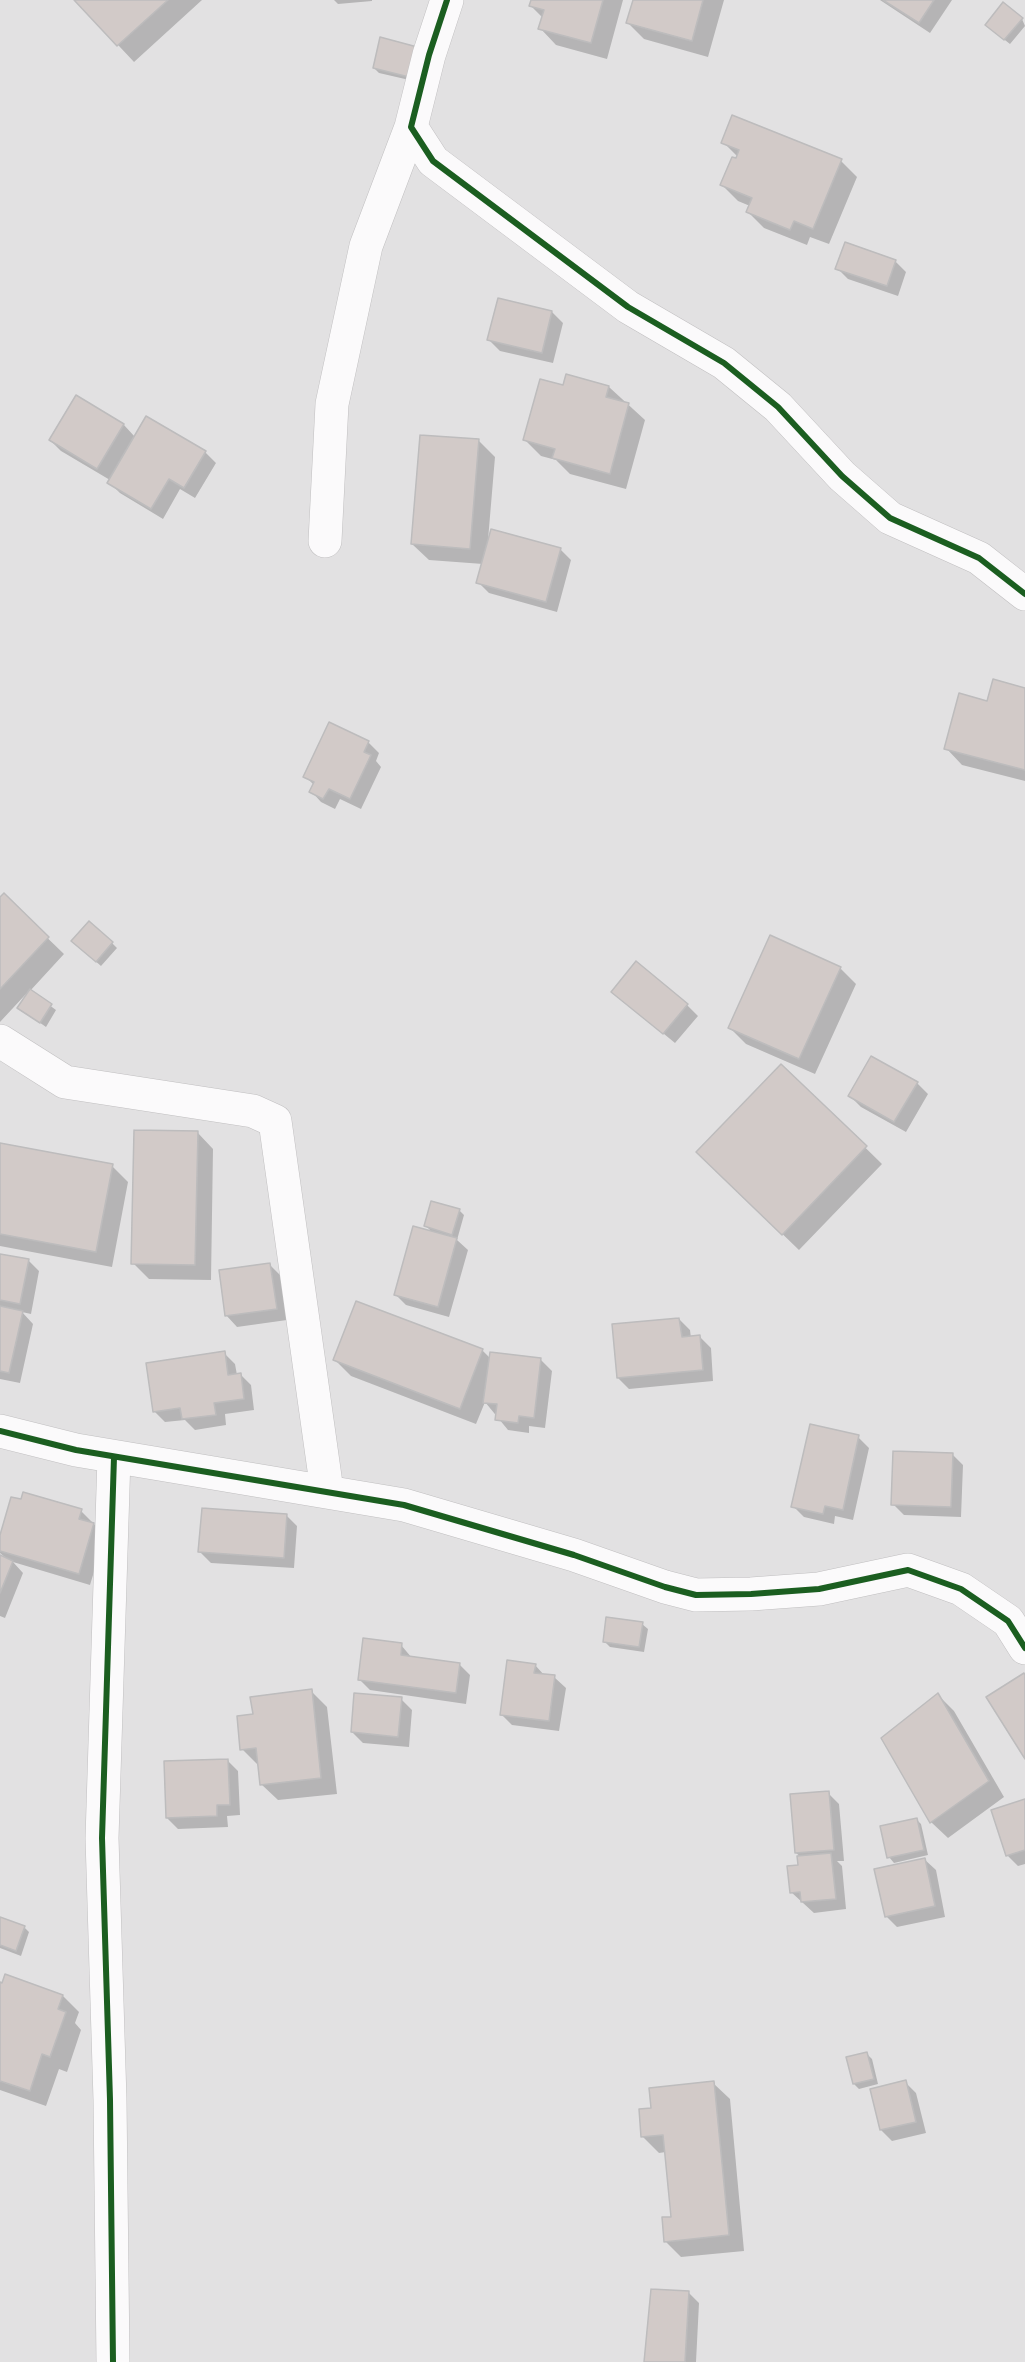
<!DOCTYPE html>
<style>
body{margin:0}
canvas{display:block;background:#e2e1e2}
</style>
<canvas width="1025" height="2362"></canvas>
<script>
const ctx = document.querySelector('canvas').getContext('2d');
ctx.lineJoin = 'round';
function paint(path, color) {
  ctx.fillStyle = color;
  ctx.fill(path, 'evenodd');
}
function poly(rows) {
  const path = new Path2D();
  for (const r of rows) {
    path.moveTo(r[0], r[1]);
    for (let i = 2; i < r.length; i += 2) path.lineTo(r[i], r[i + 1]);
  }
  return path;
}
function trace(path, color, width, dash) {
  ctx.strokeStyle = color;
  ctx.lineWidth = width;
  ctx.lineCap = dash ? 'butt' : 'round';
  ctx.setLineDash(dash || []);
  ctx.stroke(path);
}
const shadow = poly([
 [76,0,202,0,134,62],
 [334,0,372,0,372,1,338,4],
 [533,0,623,0,607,59,556,45,540,28,543,18,531,6],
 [634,0,724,0,708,57,644,39,628,23],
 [880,0,952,0,930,33],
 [1022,19,1025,26,1010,44,992,30],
 [381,39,418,82,379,73,374,68],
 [723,142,841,161,857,177,829,244,810,237,807,245,764,228,748,212,750,206,738,201,722,185,738,157],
 [895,261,906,272,898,296,848,279,837,268],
 [552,312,563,323,553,363,500,351,489,340],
 [564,387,609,387,645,420,626,489,570,474,556,460,541,456,525,440],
 [77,397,124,425,135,437,205,452,216,463,195,498,180,489,163,519,120,493,109,482,110,480,61,451,50,440],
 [479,441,495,457,488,540,560,549,571,560,557,612,489,593,478,582,483,564,429,560,412,544],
 [1025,689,1025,781,962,765,946,748,988,703],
 [368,742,379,753,376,761,381,767,361,809,340,799,335,809,321,802,311,791,314,785,305,776],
 [4,896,64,954,30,991,56,1010,46,1027,19,1008,26,994,0,1022,0,899],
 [112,943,117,948,101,966,78,946],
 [840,968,856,984,815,1074,746,1044,730,1028],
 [613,992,687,1005,698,1016,675,1043],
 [782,1066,882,1164,799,1250,714,1168],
 [917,1083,928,1094,906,1132,861,1107,850,1096],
 [197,1132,213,1149,211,1280,149,1279,133,1263],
 [0,1145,112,1166,128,1182,112,1267,0,1246],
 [459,1210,464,1215,457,1240,468,1250,449,1317,406,1305,395,1294,432,1232,426,1226],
 [0,1255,28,1260,39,1271,31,1314,22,1312,33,1324,20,1383,0,1379],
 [270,1265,281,1276,287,1320,237,1327,226,1315],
 [679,1319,690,1330,691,1338,700,1337,711,1348,713,1381,629,1389,618,1378],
 [482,1350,491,1359,541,1360,552,1371,545,1428,529,1426,529,1433,508,1430,485,1402,476,1424,351,1376,335,1360],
 [224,1353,235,1364,237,1375,240,1374,251,1385,254,1410,225,1414,226,1425,195,1430,185,1420,165,1422,154,1411],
 [858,1437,869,1448,853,1520,835,1516,834,1524,804,1517,793,1506],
 [952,1454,963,1465,961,1517,904,1515,893,1504],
 [81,1511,105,1535,90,1585,13,1562,23,1573,5,1618,0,1616,0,1557,7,1559,0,1553,0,1540],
 [286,1515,297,1526,294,1568,211,1563,200,1552],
 [642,1624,648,1629,644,1652,610,1647,604,1641],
 [401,1645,412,1658,459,1664,470,1675,466,1704,370,1690,359,1679],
 [535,1665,545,1676,554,1677,566,1688,559,1731,512,1725,501,1714],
 [311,1691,327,1707,337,1794,278,1800,261,1784,258,1765,242,1749,254,1716],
 [938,1695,954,1711,1004,1797,948,1838,931,1822,883,1738],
 [401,1699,412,1710,409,1747,363,1743,352,1732],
 [227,1760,238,1771,240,1815,227,1816,228,1827,178,1829,167,1818],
 [828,1793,839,1804,844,1861,837,1861,842,1866,846,1909,814,1913,791,1892,801,1857,796,1853],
 [1025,1801,1025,1864,1018,1866,1007,1855],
 [916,1819,921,1824,928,1855,894,1863,889,1857],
 [924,1859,936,1870,945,1917,897,1927,886,1916],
 [0,1918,24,1927,29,1932,21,1956,0,1948],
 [0,1984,63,1996,79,2012,75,2023,81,2030,67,2072,59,2069,46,2106,0,2090],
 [867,2054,872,2059,878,2084,859,2089,854,2084],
 [905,2082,916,2093,926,2133,892,2141,881,2130],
 [713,2083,730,2099,744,2251,681,2257,665,2241,673,2218,666,2152,659,2153,643,2137,653,2109],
 [688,2292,699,2303,696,2362,645,2362]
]);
const building = poly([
 [74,0,168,0,117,46,74,0],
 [531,0,603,0,591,43,538,29,544,10,529,6,531,0],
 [633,0,703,0,692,41,626,23,633,0],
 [883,0,934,0,919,23,883,0],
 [1003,2,1023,18,1004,40,985,25,1003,2],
 [380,37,421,48,413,78,373,68,380,37],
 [732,115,842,159,813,229,794,221,790,230,746,212,752,198,720,185,732,157,736,158,739,150,721,143,732,115],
 [845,242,896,260,887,286,835,269,845,242],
 [498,298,552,311,542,353,487,340,498,298],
 [566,374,609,386,606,397,629,403,610,474,552,458,555,449,523,440,540,379,563,385,566,374],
 [76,395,124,424,97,469,49,440,76,395],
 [146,416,206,451,184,488,169,479,151,509,107,483,146,416],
 [420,435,479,439,470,549,411,544,420,435],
 [491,529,561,548,546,602,476,583,491,529],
 [993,679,1025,688,1025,770,944,749,959,693,987,701,993,679],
 [329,722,369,741,364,752,371,755,350,799,329,789,323,799,309,792,314,782,303,777,329,722],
 [4,893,49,937,0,989,0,897,4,893],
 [89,921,113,942,96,962,71,941,89,921],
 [770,935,841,967,799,1059,728,1028,770,935],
 [636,961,688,1004,663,1034,611,992,636,961],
 [30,989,52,1004,40,1023,17,1008,30,989],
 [871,1056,918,1082,894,1122,848,1096,871,1056],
 [781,1064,867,1146,782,1235,696,1152,781,1064],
 [134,1130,198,1131,195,1265,131,1264,134,1130],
 [0,1143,113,1164,96,1252,0,1234,0,1143],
 [431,1201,460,1209,452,1235,424,1226,431,1201],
 [413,1226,457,1238,438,1307,394,1295,413,1226],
 [0,1254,29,1259,20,1304,0,1300,0,1254],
 [270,1263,277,1309,225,1316,219,1270,270,1263],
 [356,1301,483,1349,460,1409,333,1360,356,1301],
 [0,1306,23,1311,9,1373,0,1371,0,1306],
 [679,1318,682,1337,700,1335,703,1370,617,1378,612,1324,679,1318],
 [225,1351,228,1375,241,1373,244,1399,214,1403,216,1415,182,1419,180,1408,153,1412,146,1363,225,1351],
 [490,1352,541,1358,534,1418,519,1416,518,1423,495,1420,497,1404,483,1403,490,1352],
 [810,1424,859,1435,843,1510,825,1506,823,1514,791,1507,810,1424],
 [893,1451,953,1453,951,1507,891,1505,893,1451],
 [23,1492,82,1509,79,1519,94,1523,79,1574,0,1551,0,1535,11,1497,21,1499,23,1492],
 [202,1508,287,1514,284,1558,198,1552,202,1508],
 [0,1555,13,1561,0,1593,0,1555],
 [606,1617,643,1622,639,1647,603,1642,606,1617],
 [363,1638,402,1643,401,1655,460,1663,456,1693,358,1680,363,1638],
 [507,1660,536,1664,534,1673,555,1675,549,1721,500,1715,507,1660],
 [1024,1673,1025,1675,1025,1759,986,1697,1024,1673],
 [312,1689,321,1778,260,1785,256,1748,240,1750,237,1716,253,1714,250,1697,312,1689],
 [354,1693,402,1697,398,1737,351,1732,354,1693],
 [938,1693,989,1781,930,1823,881,1738,938,1693],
 [228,1759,230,1805,217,1805,217,1816,166,1818,164,1761,228,1759],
 [829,1791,834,1850,795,1853,790,1794,829,1791],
 [1025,1799,1025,1850,1006,1856,991,1810,1025,1799],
 [917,1818,924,1850,887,1858,880,1826,917,1818],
 [831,1853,836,1899,801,1902,800,1892,790,1893,787,1866,798,1865,797,1856,831,1853],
 [925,1858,935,1906,885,1917,874,1869,925,1858],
 [0,1917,25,1926,16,1951,0,1945,0,1917],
 [5,1974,63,1995,58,2009,66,2012,50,2057,42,2054,30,2091,0,2081,0,1982,2,1983,5,1974],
 [867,2052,874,2079,853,2084,846,2057,867,2052],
 [906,2080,916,2122,880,2130,870,2089,906,2080],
 [714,2081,729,2235,664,2242,662,2217,671,2217,663,2135,641,2137,639,2109,651,2108,649,2088,714,2081],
 [651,2289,689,2291,685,2362,644,2362,651,2289]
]);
const minor = poly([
 [447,0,429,55,411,127,433,161,628,307,724,363,778,407,842,476,890,518,979,558,1025,594],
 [325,541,332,404,366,246,411,127],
 [0,1041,65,1082,253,1111,275,1121,327,1491],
 [0,1431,76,1450,404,1505,574,1555,665,1587,696,1595,751,1594,819,1589,908,1570,961,1589,1008,1621,1025,1648],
 [113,2362,110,2100,102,1838,114,1457]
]);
const cycleway = poly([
 [447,0,429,55,411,127,433,161,628,307,724,363,778,407,842,476,890,518,979,558,1025,594],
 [0,1431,76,1450,404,1505,574,1555,665,1587,696,1595,751,1594,819,1589,908,1570,961,1589,1008,1621,1025,1648],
 [113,2362,110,2100,102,1838,114,1457]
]);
paint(shadow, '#0003');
paint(building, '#d2cac8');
trace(building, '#bdbcbd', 1.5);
trace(minor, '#c0bfc0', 34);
trace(minor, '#fbfafb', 33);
trace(cycleway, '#1b5e20', 6);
</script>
